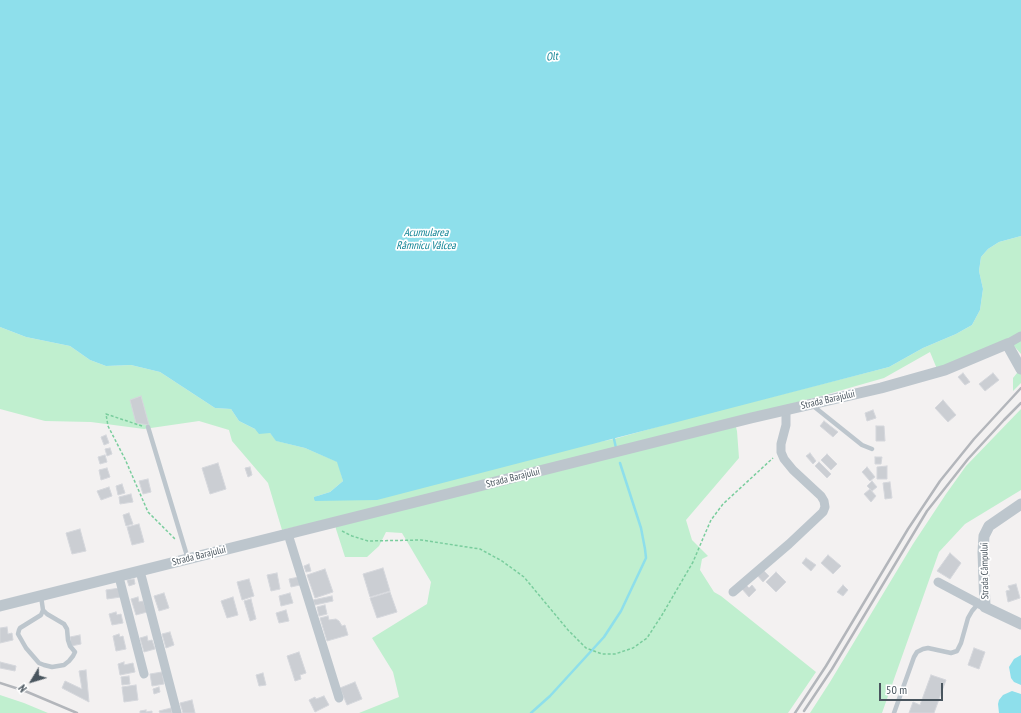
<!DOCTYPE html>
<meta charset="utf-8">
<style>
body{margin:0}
#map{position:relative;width:1021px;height:713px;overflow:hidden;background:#f3f1f1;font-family:"PT Sans Narrow",sans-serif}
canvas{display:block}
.north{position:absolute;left:12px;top:661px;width:40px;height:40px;-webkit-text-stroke:3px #fff;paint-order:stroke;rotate:232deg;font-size:11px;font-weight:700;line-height:16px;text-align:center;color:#49555e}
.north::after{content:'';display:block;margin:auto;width:14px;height:18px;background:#49555e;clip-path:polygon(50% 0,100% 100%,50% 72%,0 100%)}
.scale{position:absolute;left:879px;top:683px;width:64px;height:18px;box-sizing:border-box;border:2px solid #49555e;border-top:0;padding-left:5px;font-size:12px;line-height:14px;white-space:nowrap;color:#49555e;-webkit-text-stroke:3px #fff;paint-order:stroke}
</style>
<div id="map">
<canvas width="1021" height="713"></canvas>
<div class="north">N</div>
<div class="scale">50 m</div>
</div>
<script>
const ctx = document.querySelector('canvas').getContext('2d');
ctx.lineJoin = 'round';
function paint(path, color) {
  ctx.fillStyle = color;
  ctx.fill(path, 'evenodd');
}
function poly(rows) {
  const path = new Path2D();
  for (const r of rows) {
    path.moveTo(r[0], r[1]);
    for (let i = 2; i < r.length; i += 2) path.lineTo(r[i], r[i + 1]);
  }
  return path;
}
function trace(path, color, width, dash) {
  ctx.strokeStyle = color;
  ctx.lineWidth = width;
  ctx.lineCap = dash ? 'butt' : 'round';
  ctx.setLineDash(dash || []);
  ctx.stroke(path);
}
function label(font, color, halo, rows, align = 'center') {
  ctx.font = font + ' "PT Sans Narrow",sans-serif';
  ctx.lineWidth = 3.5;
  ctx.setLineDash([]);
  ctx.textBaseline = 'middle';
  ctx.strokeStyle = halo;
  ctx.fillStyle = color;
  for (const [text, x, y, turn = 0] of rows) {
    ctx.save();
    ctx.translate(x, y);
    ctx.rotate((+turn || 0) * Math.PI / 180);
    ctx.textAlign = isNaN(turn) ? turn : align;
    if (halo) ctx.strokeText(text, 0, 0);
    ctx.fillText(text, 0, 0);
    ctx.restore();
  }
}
const green = poly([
 [1021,236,1021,354,1008,339,937,369,930,352,884,378,821,396,734,419,737,431,739,458,686,520,692,540,708,556,702,559,700,570,714,592,721,596,816,672,788,713,359,713,399,697,393,672,372,638,427,604,431,582,402,533,386,532,379,546,367,557,345,557,336,529,334,518,282,530,268,483,232,441,229,430,199,421,144,429,91,422,45,421,0,409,0,327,26,337,70,346,90,360,106,366,131,365,160,372,215,408,231,409,239,421,255,429,270,433,277,441,305,448,338,462,343,481,330,492,314,497,614,439,685,419,889,367,923,348,956,334,972,325,980,310,983,289,979,271,981,257,988,249,999,242],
 [1021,368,1021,383,1013,391,1013,378],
 [1021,409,1021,490,965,524,939,552,882,713,810,713,830,682,913,544,946,494,966,466],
 [0,695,24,703,48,713,0,713]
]);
const water = poly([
 [0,0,1021,0,1021,236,999,242,988,249,981,257,979,271,983,289,980,310,972,325,956,334,923,348,889,367,377,500,315,501,314,499,314,497,330,492,343,481,337,462,305,448,276,441,270,433,259,434,255,429,239,421,231,409,215,408,160,372,131,365,106,366,90,360,70,346,26,337,0,327],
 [1021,655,1021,685,1014,682,1011,678,1009,667,1014,659],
 [1012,691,1021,694,1021,713,999,713,998,704,999,700,1003,695]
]);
const stream = poly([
 [614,439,616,448],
 [531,713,550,696,604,637,621,611,646,558,645,549,641,528,620,463]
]);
const building = poly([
 [963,373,970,382,965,385,958,377,963,373],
 [993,373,999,380,985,391,979,384,993,373],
 [141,396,149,425,136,423,130,400,141,396],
 [943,400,956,415,948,422,935,408,943,400],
 [873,410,876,418,867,421,865,413,873,410],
 [824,421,838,432,833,437,820,426,824,421],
 [876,426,884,426,885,441,876,441,876,426],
 [106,435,109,443,104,445,101,437,106,435],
 [110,448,112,454,107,456,105,449,110,448],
 [810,453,816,461,813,464,806,456,810,453],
 [827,454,837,464,831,470,821,460,827,454],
 [105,455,107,462,100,464,98,457,105,455],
 [875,457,882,457,881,464,875,464,875,457],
 [819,462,831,474,827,478,815,466,819,462],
 [218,463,226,489,210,494,202,468,218,463],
 [887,466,887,479,877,479,877,467,887,466],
 [250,467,252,475,248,477,245,468,250,467],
 [867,467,875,477,870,481,862,472,867,467],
 [107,468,110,477,101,480,99,470,107,468],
 [148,479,151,492,143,494,139,481,148,479],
 [872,481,877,487,872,491,867,486,872,481],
 [890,482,892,498,885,499,883,483,890,482],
 [122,484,125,493,118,495,116,486,122,484],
 [109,487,112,496,101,500,97,491,109,487],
 [870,489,876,496,871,502,864,494,870,489],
 [131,494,133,502,120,504,119,497,131,494],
 [129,513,133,524,126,526,123,515,129,513],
 [139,524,144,542,132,545,127,527,139,524],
 [80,529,86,551,72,554,66,533,80,529],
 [950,553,961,563,950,579,937,571,950,553],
 [828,555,841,566,833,574,821,563,828,555],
 [806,558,816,565,811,571,802,563,806,558],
 [309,564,311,571,306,572,304,566,309,564],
 [383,568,390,591,370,597,363,574,383,568],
 [325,569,333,592,315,598,307,575,325,569],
 [763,570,769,576,763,582,757,575,763,570],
 [776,572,786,582,776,592,766,582,776,572],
 [277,573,280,589,271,591,267,575,277,573],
 [299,577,300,585,291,587,289,579,299,577],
 [134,579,135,584,129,586,127,580,134,579],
 [249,579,254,596,242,600,237,582,249,579],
 [1016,584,1020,598,1008,602,1006,591,1010,590,1008,586,1016,584],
 [746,585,749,588,752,585,756,590,749,597,742,589,746,585],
 [843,585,848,590,843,596,837,592,843,585],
 [120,588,121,597,107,599,106,590,120,588],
 [390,592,397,612,377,618,370,598,390,592],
 [164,593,169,608,159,611,154,596,164,593],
 [290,593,293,603,281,606,279,596,290,593],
 [332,596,333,601,315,605,313,600,332,596],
 [138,597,139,602,143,601,147,612,136,615,131,599,138,597],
 [233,597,238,615,227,618,221,601,233,597],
 [251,599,256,619,250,621,244,601,251,599],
 [325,605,327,614,319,616,317,607,325,605],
 [286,610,289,621,279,623,276,613,286,610],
 [116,612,117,615,121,614,123,623,112,625,109,614,116,612],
 [328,616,329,620,336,619,339,621,342,626,345,625,348,635,327,641,320,618,328,616],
 [7,627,8,634,12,633,13,640,0,643,0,628,7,627],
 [170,632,174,645,166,648,162,634,170,632],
 [119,634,120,637,123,636,126,649,116,651,113,636,119,634],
 [80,635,81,644,71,646,70,637,80,635],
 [147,636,148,641,152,640,155,649,144,652,140,638,147,636],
 [974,648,985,652,979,669,968,665,974,648],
 [299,652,306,673,300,675,301,679,295,681,287,656,299,652],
 [0,662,16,666,15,671,0,668,0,662],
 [124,662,124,665,133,663,135,672,120,675,118,664,124,662],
 [86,670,89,702,62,688,65,681,82,689,79,671,86,670],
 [162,672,164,684,152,686,150,674,162,672],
 [263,673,266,685,259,686,256,675,263,673],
 [931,675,946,680,934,713,909,713,913,702,920,705,931,675],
 [129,676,130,684,122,685,121,677,129,676],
 [355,682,362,699,347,705,340,688,355,682],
 [136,685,138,700,124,702,122,687,136,685],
 [159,687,160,692,154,694,153,689,159,687],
 [324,696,329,705,315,712,309,700,315,697,316,699,324,696],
 [192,700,195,713,183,713,180,703,192,700],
 [171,708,172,713,160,713,159,711,171,708],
 [146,710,146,712,152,711,152,713,140,713,140,711,146,710]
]);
const path = poly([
 [142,426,106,414,108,426,125,459,148,512,175,539],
 [342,531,352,536,368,541,421,540,480,549,502,561,524,577,568,630,586,648,602,654,615,654,633,648,647,638,662,615,693,562,704,536,711,520,723,504,773,458]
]);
const service = poly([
 [812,405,862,445,872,449],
 [148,427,188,559],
 [41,596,43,610,41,615,20,628,19,630,18,634,26,648,39,663,44,665,52,667,64,665,69,661,73,656,75,652,70,646,68,640,67,629,64,624,47,614,43,610],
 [894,713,914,657,917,652,923,649,928,648,951,653,957,651,961,643,968,618,972,611,978,604]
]);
const minor = poly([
 [1007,344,1021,336],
 [288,534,339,698],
 [140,571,177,713],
 [119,577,144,674],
 [938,582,985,607],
 [733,592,789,544,823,512,825,507,824,501,821,496,793,470,784,459,781,452,781,444,786,425,786,410]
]);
const tertiary = poly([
 [1021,504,989,526,984,536,983,552,985,607,1021,624],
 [0,606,751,418,881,388,945,370,1007,344,1021,369]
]);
const rail = poly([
 [0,683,25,691,77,713],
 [804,711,832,669,927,511,968,459,1004,420,1021,403],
 [795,713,826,666,908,529,940,481,974,439,1021,388]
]);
const streetNames = [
 ["Strada Barajului",828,400,-13],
 ["Strada Barajului",513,478,-14],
 ["Strada Barajului",199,556,-14],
 ["Strada Câmpului",985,571,-91]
];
const waterNames = [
 ["Olt",552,57,-7],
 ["Acumularea",426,233],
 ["Râmnicu Vâlcea",426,246]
];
paint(green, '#c0efcf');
paint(water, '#8edfeb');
trace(stream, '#8edfeb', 2.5);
paint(building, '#cbced3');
trace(building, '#d5d7dc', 1);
trace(path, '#79cd9d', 1.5, [3, 2]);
trace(service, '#bdc6cd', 4.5);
trace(minor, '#bdc6cd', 9);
trace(tertiary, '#bdc6cd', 11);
trace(rail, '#b3b6bb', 2.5);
label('10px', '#49555e', '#fff', streetNames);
label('italic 11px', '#0e8294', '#fff', waterNames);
</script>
